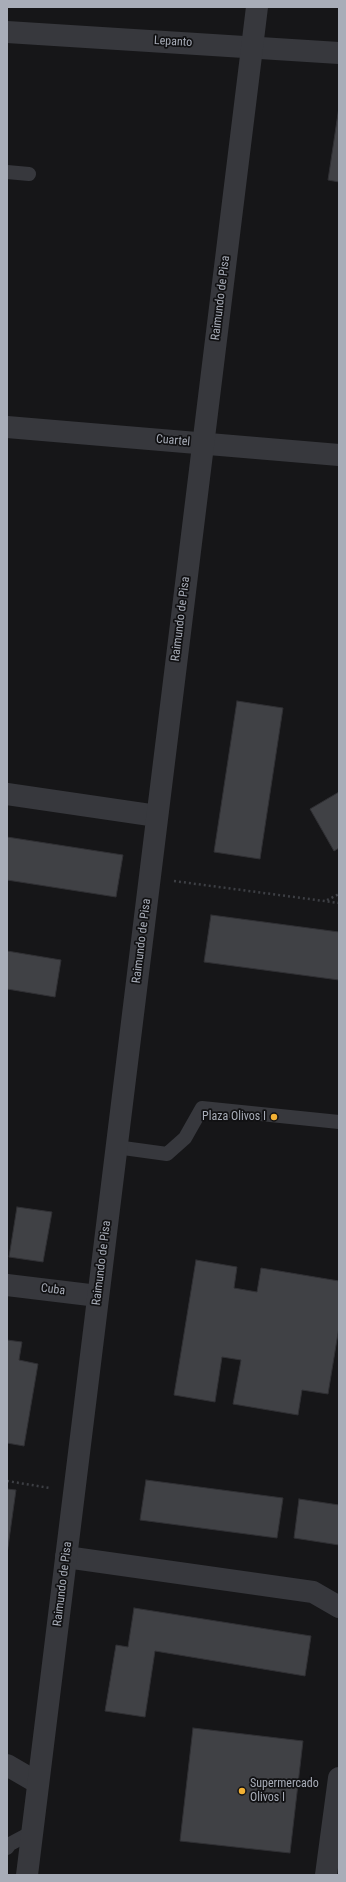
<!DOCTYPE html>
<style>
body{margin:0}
#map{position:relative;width:346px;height:1882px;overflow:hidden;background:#161618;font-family:"Roboto Condensed",sans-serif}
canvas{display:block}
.frame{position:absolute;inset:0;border:8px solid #a8adb8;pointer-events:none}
</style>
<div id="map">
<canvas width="346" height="1882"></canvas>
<div class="frame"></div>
</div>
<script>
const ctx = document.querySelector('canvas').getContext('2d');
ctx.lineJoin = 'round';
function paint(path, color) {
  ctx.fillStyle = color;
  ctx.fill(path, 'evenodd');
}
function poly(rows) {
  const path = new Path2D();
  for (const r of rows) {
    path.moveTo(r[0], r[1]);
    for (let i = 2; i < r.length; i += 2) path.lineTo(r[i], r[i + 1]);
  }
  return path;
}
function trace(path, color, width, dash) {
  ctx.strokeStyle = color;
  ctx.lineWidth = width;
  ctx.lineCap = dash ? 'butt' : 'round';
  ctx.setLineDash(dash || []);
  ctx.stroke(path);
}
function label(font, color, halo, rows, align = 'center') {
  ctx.font = font + ' "Roboto Condensed",sans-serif';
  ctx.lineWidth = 3.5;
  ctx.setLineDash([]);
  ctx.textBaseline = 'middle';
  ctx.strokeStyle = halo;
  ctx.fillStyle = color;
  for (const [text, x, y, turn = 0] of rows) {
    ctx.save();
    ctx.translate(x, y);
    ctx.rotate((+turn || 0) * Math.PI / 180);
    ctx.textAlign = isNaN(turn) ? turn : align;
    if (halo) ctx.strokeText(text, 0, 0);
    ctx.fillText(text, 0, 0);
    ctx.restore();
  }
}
const building = poly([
 [339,107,339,182,328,180,339,107],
 [237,701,283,708,260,859,214,852,237,701],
 [339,792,339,848,334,851,310,809,339,792],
 [7,837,123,855,116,897,7,880,7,837],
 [211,915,339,932,339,980,204,962,211,915],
 [7,951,61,960,55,997,7,989,7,951],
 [17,1207,52,1212,43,1262,9,1257,17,1207],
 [196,1260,237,1267,234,1288,257,1292,261,1268,339,1281,339,1327,328,1394,302,1390,298,1415,233,1404,241,1360,222,1357,215,1402,174,1395,196,1260],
 [7,1340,22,1342,19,1360,38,1364,24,1446,7,1443,7,1340],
 [146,1480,283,1498,277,1538,140,1520,146,1480],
 [7,1489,16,1490,7,1554,7,1489],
 [299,1499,339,1505,339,1545,294,1538,299,1499],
 [134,1608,311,1636,305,1676,155,1651,145,1717,105,1711,116,1645,128,1647,134,1608],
 [193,1728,303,1741,290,1853,180,1841,193,1728]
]);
const path = poly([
 [174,881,339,903],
 [327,900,339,894],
 [7,1481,50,1488]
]);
const service = poly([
 [7,172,29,174],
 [116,1147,167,1154,185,1138,202,1108,339,1122],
 [7,1848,10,1844,25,1836,31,1840]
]);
const minor = poly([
 [7,32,339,53],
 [7,427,339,455],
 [7,794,157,816],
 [7,1285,98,1296],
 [66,1557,313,1592,339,1607],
 [7,1765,38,1783],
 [326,1875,339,1778]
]);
const tertiary = poly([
 [27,1875,257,7]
]);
const markers = [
 [274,1117,4,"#f2b134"],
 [242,1791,4,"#f2b134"]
];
const streetNames = [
 ["Lepanto",173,42,3],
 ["Raimundo de Pisa",221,298,-83],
 ["Cuartel",173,441,5],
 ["Raimundo de Pisa",181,619,-83],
 ["Raimundo de Pisa",142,941,-83],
 ["Raimundo de Pisa",102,1263,-83],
 ["Cuba",53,1290,7],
 ["Raimundo de Pisa",63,1584,-83]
];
const poiNames = [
 ["Plaza Olivos I",266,1117],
 ["Supermercado",250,1784,"left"],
 ["Olivos I",250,1798,"left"]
];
paint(building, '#404145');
trace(building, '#303034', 1);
trace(path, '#3d3f44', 2.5, [2, 3]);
trace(service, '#37383d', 14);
trace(minor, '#37383d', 22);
trace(tertiary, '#37383d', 22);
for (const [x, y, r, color] of markers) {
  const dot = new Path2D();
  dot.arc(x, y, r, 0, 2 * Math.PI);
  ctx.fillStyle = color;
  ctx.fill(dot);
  trace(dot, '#111113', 1.5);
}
label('12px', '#a8adb8', '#111113', streetNames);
label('12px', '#a8adb8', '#111113', poiNames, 'right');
</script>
